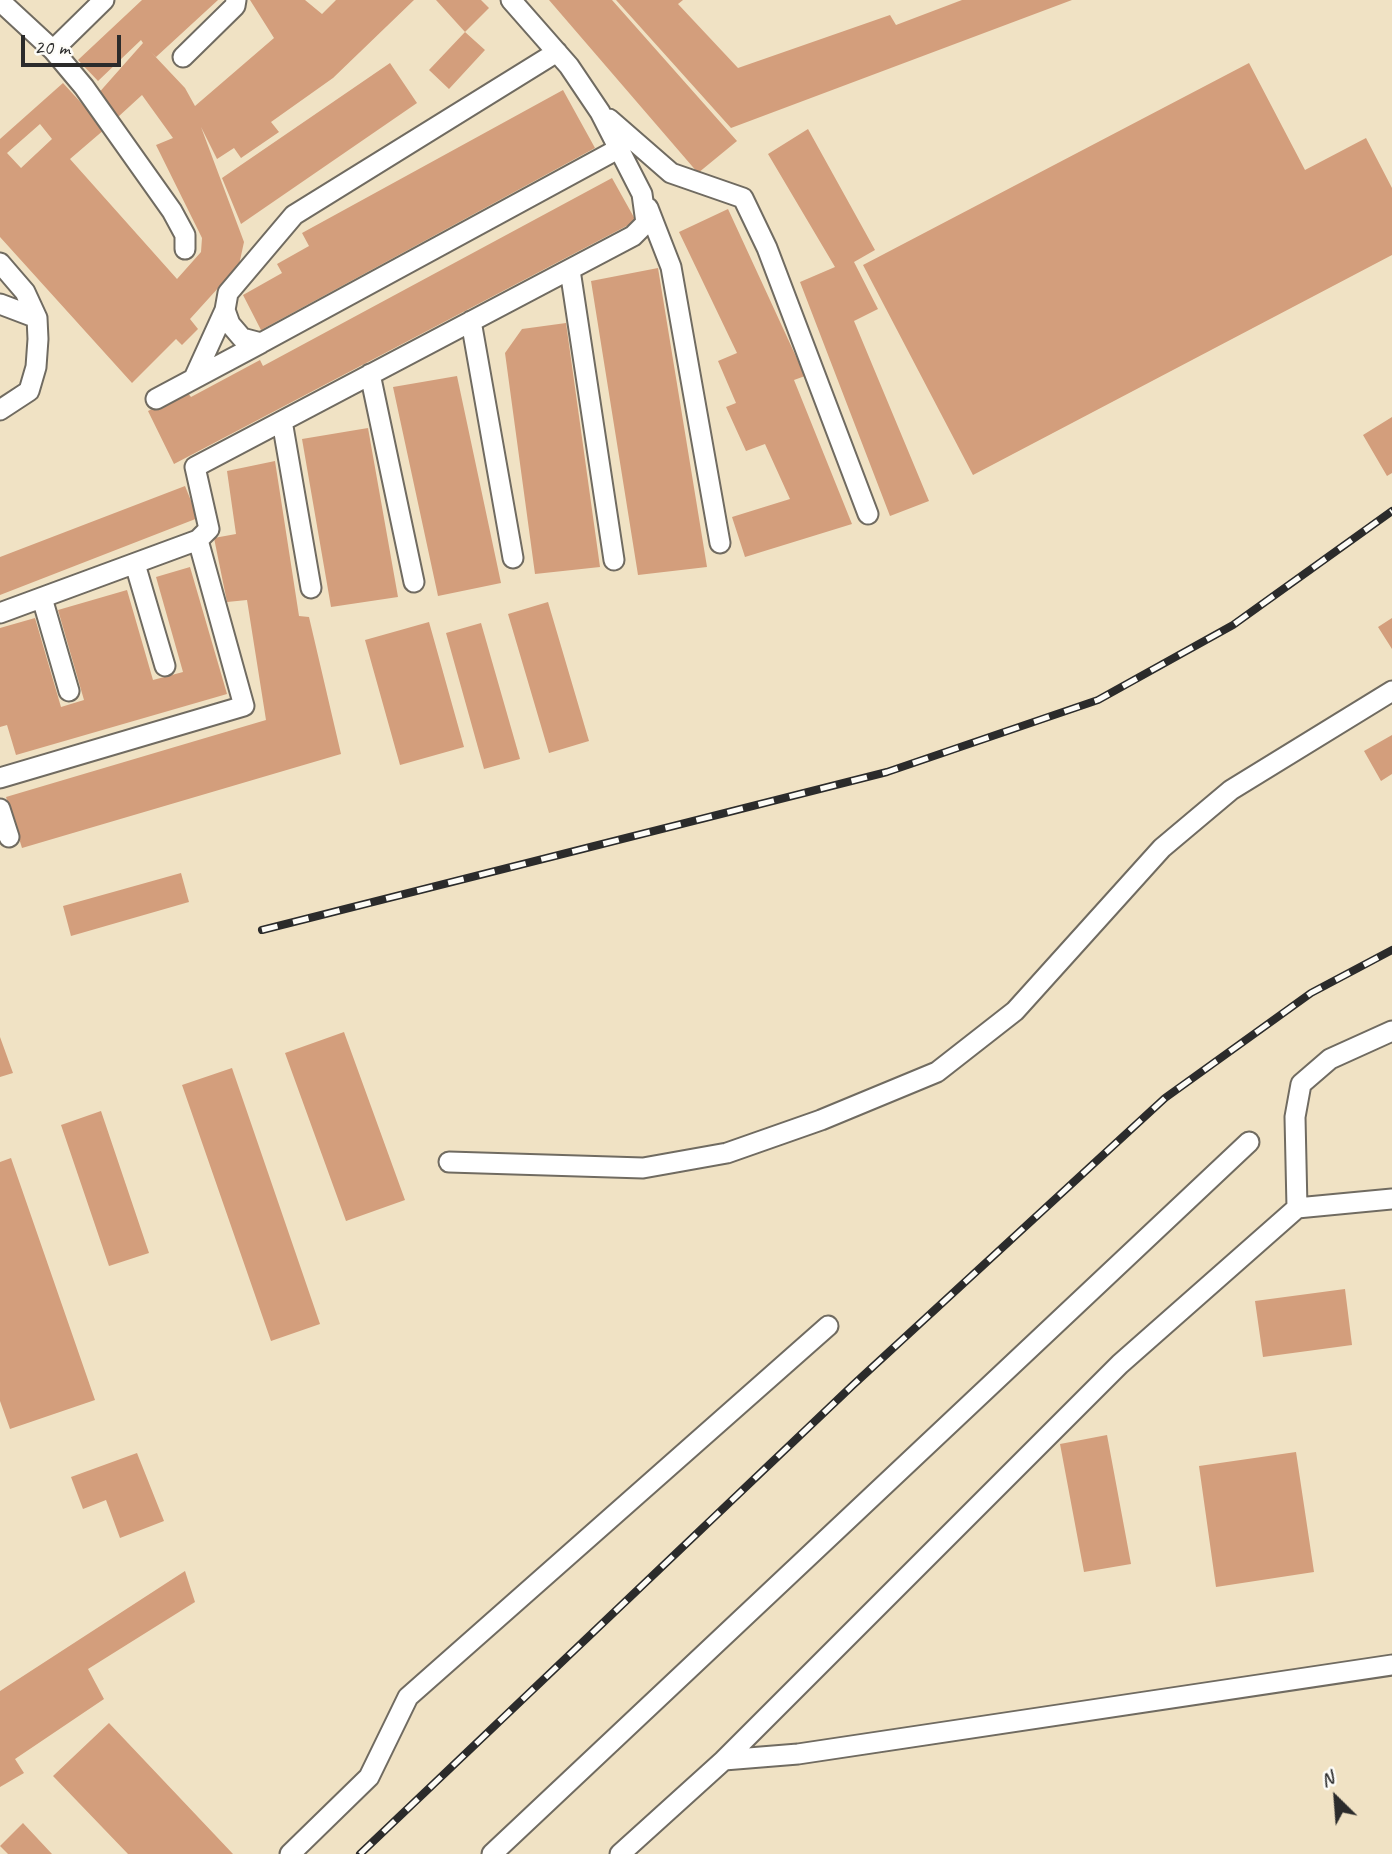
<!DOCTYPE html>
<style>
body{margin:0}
#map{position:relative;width:1392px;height:1854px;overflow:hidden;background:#f0e2c4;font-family:Caveat,sans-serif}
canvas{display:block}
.north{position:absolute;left:1301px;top:1763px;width:70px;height:70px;-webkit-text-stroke:5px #fdfcf7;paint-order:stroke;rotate:335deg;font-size:19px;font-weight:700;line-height:28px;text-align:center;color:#2b2b2b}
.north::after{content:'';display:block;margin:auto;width:24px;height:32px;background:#2b2b2b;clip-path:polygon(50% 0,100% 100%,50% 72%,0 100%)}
.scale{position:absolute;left:21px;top:35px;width:100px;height:32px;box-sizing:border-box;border:4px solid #2b2b2b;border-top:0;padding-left:9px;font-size:21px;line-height:24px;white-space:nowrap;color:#2b2b2b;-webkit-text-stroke:5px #fdfcf7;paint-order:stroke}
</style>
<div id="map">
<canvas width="1392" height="1854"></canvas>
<div class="north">N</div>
<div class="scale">20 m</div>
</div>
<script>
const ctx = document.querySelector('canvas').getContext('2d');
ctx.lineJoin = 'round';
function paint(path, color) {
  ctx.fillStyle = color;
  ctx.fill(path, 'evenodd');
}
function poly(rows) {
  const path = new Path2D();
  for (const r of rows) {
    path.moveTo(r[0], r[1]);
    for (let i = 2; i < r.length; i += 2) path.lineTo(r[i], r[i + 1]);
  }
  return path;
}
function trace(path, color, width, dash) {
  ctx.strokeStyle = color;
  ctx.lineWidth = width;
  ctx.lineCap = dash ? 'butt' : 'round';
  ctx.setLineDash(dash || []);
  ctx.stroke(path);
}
const building = poly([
 [142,0,218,0,156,57,151,52,185,88,195,106,274,38,250,0,305,0,322,14,336,0,414,0,333,78,271,122,279,132,241,158,234,148,217,159,201,127,244,242,239,265,190,319,198,329,182,345,176,339,132,383,0,237,0,139,63,83,105,129,70,159,177,279,201,252,202,238,156,145,173,138,142,95,118,117,96,96,143,43,141,40,98,81,78,60],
 [40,124,52,139,21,168,7,153],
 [436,0,481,0,489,8,465,32],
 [549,0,612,0,737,141,698,173],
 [616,0,683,0,678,4,738,68,890,15,896,25,962,0,1072,0,731,128],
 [465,32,485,50,449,89,429,70],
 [390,63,417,103,241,224,222,178],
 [1249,63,1305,170,1366,138,1392,188,1392,255,973,475,863,265],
 [563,90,595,148,261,330,243,295,282,273,277,264,309,246,302,233],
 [808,129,875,250,854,262,878,309,854,321,929,501,890,516,800,282,835,267,768,154],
 [612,178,636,221,174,464,148,411,187,392,191,397,260,360,263,366],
 [728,209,805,376,794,380,852,524,745,557,732,517,790,499,765,444,746,451,726,407,736,403,718,361,737,353,679,232],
 [658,268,707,567,638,575,591,281],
 [566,323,600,567,535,574,505,353,522,329],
 [457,376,501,583,438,596,393,387],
 [1392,417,1392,473,1387,476,1363,435],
 [368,428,398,597,331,607,302,439],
 [275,461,299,616,309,617,341,754,22,848,6,797,266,720,247,600,227,602,214,538,236,534,227,471],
 [185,486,198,518,0,595,0,557],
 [190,567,227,694,16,755,7,725,0,727,0,628,35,618,61,707,84,700,58,610,127,590,153,680,183,672,156,577],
 [548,602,589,741,549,753,508,614],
 [1392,618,1392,649,1378,627],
 [429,622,464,747,400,765,365,640],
 [481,623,520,759,484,769,446,633],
 [1392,735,1392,774,1381,781,1364,751],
 [181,873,189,902,71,936,63,906],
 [344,1032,405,1200,346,1221,285,1053],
 [0,1037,13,1073,0,1077],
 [232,1068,320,1324,271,1341,182,1085],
 [101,1111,149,1253,109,1266,61,1125],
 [11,1158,95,1400,10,1429,0,1401,0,1162],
 [1345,1289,1352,1345,1263,1357,1255,1301],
 [1107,1435,1131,1564,1084,1572,1060,1444],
 [1296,1452,1314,1572,1216,1587,1199,1466],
 [137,1453,164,1521,120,1538,106,1500,83,1509,71,1477],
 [185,1571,195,1602,88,1669,104,1699,15,1759,24,1773,0,1787,0,1691],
 [109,1723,233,1854,128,1854,53,1776],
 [23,1823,52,1854,8,1854,0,1846]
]);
const lane = poly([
 [0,1,53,50,84,87,172,211,185,235,185,249],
 [53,50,104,0],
 [557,52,294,215,228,293,225,310,230,324,242,338,261,343,618,149],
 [183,57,235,6,236,0],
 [609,119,671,173,743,198,767,248,868,514],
 [648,208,671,267,720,543],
 [0,263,25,292,37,318,38,339,36,367,29,391,0,410],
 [570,270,614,560],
 [0,304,37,318],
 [471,321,513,558],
 [370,374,414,582],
 [194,378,225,310],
 [156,399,261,343],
 [282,421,311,588],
 [135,564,165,666],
 [42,598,69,691],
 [0,613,198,540],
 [0,778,244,706,198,540,209,529,195,467,633,236,646,223,642,194,600,112,569,66,511,0],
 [0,809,9,837],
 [449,1162,643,1168,727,1153,821,1120,937,1072,1015,1011,1162,848,1231,790,1392,691],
 [1297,1208,1392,1199],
 [724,1760,1120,1364,1297,1208,1295,1117,1301,1084,1330,1059,1392,1031],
 [290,1854,369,1777,408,1697,828,1326],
 [492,1854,1249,1142],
 [620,1854,724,1760,798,1754,1392,1665]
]);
const rail = poly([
 [262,930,887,772,1098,700,1233,625,1392,511],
 [360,1854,853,1385,1165,1098,1311,993,1392,950]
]);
paint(building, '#d39e7c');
trace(lane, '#706b61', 23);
trace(lane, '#fff', 19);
trace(rail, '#2b2b2b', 8);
trace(rail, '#fdfcf7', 5, [16]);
</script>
